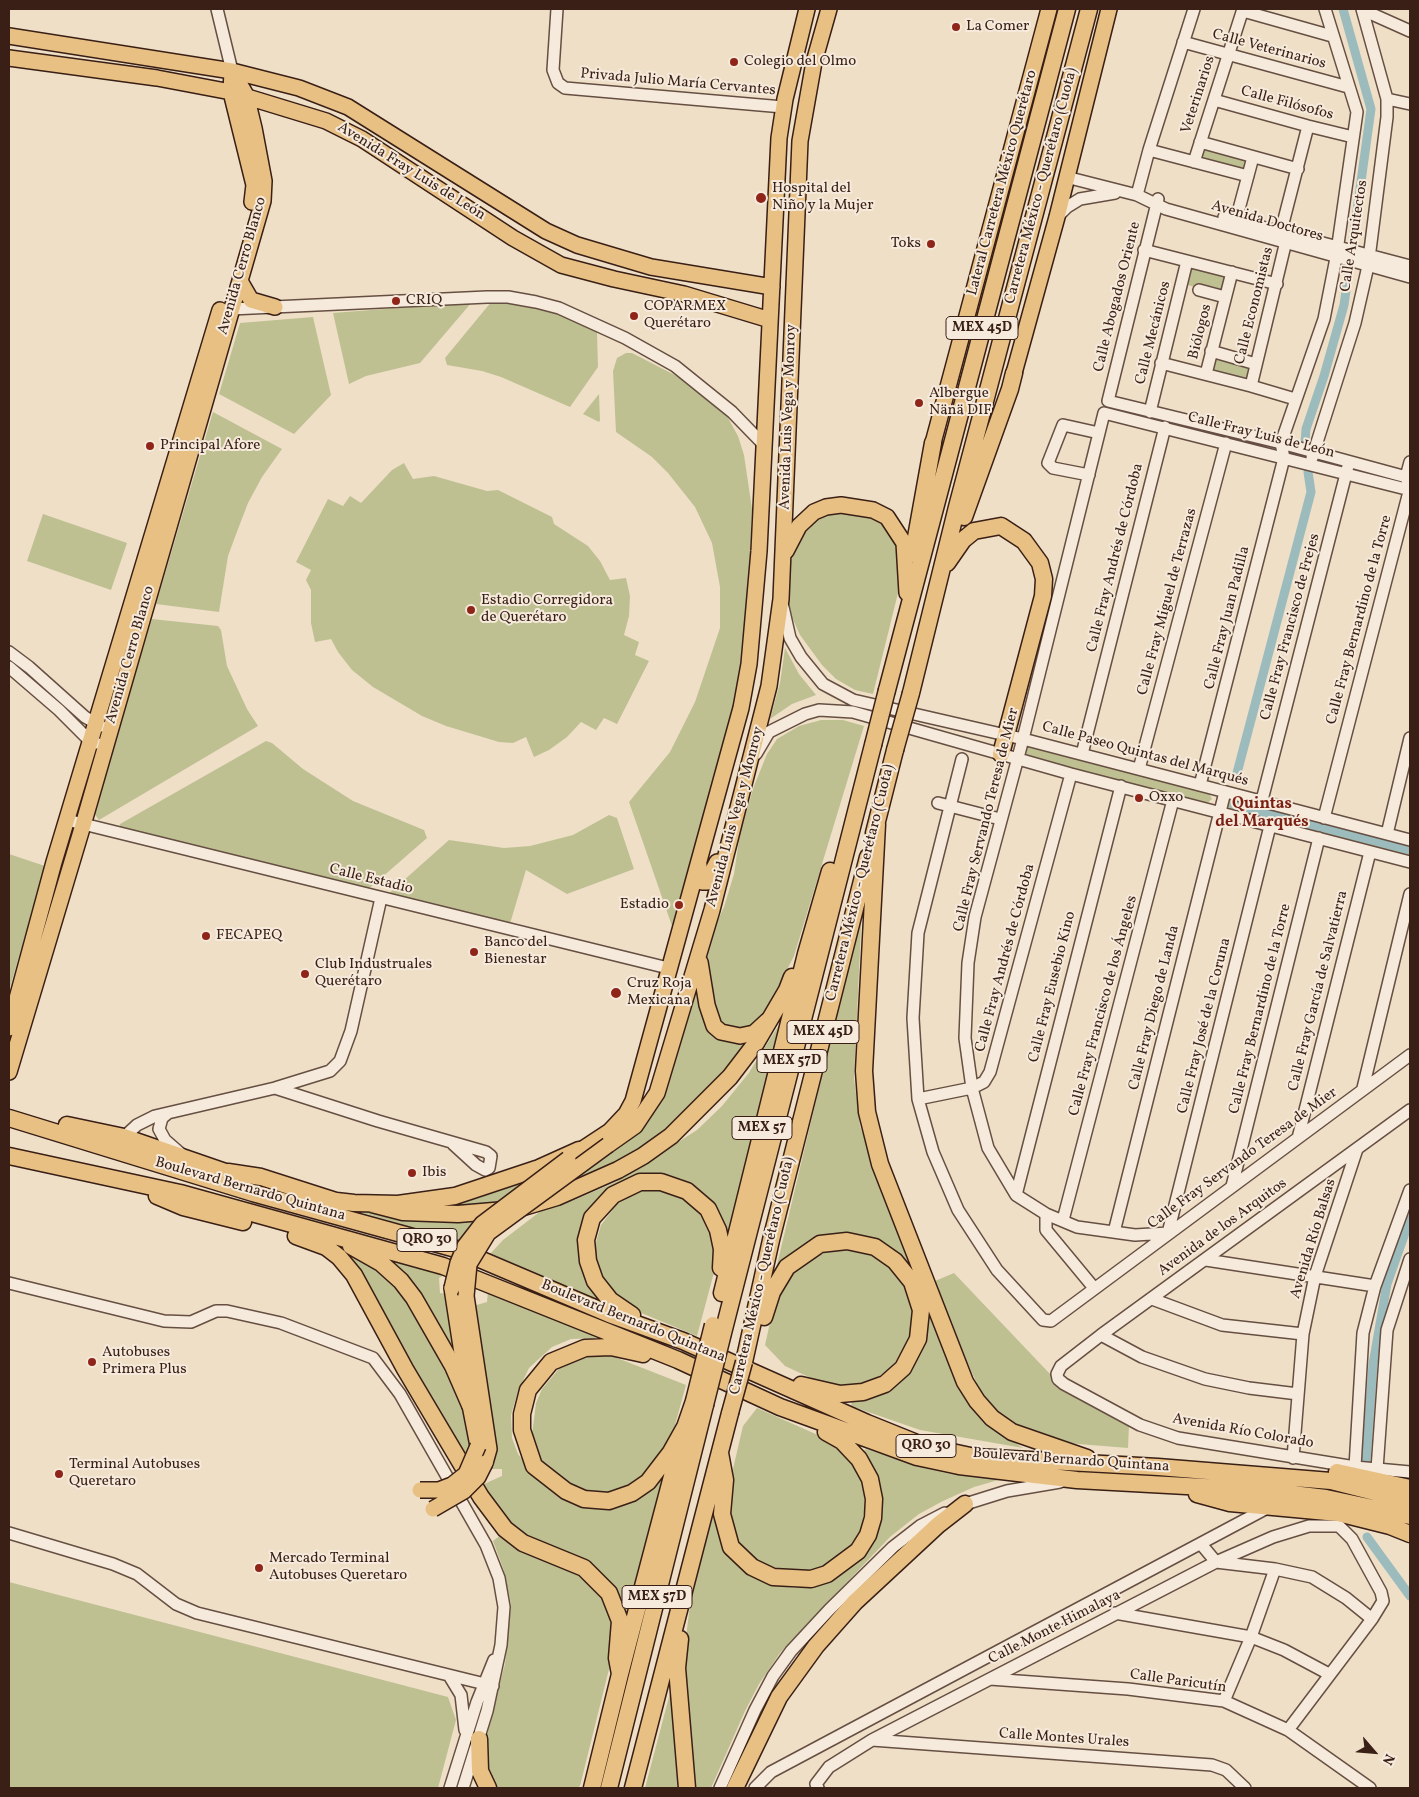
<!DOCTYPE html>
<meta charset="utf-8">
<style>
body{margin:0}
#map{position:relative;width:1419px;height:1797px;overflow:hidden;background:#efdfc7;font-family:Vollkorn,serif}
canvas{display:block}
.frame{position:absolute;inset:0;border:10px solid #391f15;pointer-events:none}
.north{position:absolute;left:1349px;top:1727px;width:50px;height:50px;-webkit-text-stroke:4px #f5eadb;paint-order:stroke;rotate:117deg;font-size:14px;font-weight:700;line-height:20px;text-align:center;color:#391f15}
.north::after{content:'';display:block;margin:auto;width:18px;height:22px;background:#391f15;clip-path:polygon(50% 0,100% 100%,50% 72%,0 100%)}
</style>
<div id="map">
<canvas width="1419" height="1797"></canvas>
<div class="frame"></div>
<div class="north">N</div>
</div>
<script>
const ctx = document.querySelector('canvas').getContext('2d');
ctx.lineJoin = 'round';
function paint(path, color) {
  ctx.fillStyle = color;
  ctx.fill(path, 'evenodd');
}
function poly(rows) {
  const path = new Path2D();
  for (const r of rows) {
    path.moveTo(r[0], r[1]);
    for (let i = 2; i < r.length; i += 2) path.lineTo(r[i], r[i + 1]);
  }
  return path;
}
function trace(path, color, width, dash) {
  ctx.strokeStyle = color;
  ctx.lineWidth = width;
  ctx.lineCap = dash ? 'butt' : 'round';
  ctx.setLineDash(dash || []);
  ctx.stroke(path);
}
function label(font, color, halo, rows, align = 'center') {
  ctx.font = font + ' Vollkorn,serif';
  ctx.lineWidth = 4;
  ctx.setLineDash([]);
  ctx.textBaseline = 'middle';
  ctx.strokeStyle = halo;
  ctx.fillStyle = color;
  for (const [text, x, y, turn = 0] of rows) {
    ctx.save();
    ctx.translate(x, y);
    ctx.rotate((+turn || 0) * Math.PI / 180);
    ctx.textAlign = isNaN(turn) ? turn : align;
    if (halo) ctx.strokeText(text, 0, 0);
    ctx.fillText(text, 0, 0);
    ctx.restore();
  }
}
const green = poly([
 [1199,145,1249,160,1245,174,1195,159],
 [1189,263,1229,274,1224,295,1184,284],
 [492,301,523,304,548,310,597,332,598,367,570,407,501,377,482,371,447,365,445,358],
 [472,302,420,363,366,376,349,384,333,313],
 [313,317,331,395,294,434,219,394,240,323],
 [626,353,632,353,698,387,723,409,738,436,744,455,752,509,747,621,737,692,673,929,629,802,670,752,695,702,720,628,720,587,712,543,695,507,668,473,652,457,616,432,613,371,617,358],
 [1217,358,1250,367,1247,380,1213,371],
 [599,394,600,420,599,422,583,414],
 [213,412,282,449,262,477,248,503,238,529,228,556,219,612,156,604],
 [404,463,413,479,434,476,487,491,498,490,552,517,554,524,588,546,600,561,610,580,626,578,630,596,629,616,624,635,639,642,635,655,649,661,617,724,604,718,596,730,581,722,567,737,549,750,534,757,526,737,513,743,499,742,446,726,422,716,373,687,352,670,338,652,331,639,315,642,311,623,311,590,306,580,311,570,296,562,328,499,343,506,350,496,361,503,392,470],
 [848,510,867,514,884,522,899,540,900,585,873,694,855,690,836,679,822,665,800,635,791,615,788,597,790,561,798,541,811,525,827,513],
 [43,514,127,543,111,590,27,561],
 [152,619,218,626,221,630,227,666,247,709,258,726,99,820,93,812],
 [785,648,799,674,816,695,792,704,770,719,780,683],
 [821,720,843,720,864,726,794,956,764,1015,750,1027,738,1029,726,1026,718,1020,707,979,706,953,713,931,724,907,734,874,740,833,754,786,767,754,777,739,799,726],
 [266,741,272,743,303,769,353,801,424,830,427,838,365,892,119,829,120,824],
 [1028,746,1208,791,1212,799,1205,805,1028,759,1025,750],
 [1231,797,1410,843,1410,858,1229,810,1227,803],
 [609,815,617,818,634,869,567,894,526,870,509,927,385,897,449,840,504,848,530,846,573,835],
 [9,854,45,866,9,991],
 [862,907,854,1078,860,1126,916,1273,903,1259,820,1238,803,1245,786,1257,776,1269],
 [696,982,702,1013,708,1025,752,1038,695,1105,658,1137,616,1163,568,1184,497,1203,415,1209,499,1186,659,1102,670,1079],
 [784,1017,728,1248,699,1191,619,1187,580,1247,581,1265,599,1303,490,1254,503,1240,546,1207,574,1200,616,1182,697,1130,722,1106,748,1074],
 [643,1190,669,1191,682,1197,703,1213,715,1236,716,1265,697,1336,634,1310,606,1288,596,1262,594,1249,601,1225,617,1204,630,1195],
 [326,1202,479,1219,461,1242],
 [334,1243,370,1260,410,1301,455,1379,472,1439,466,1466,366,1280,351,1258],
 [836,1248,857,1248,894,1268,908,1286,914,1310,912,1333,901,1356,889,1369,872,1381,854,1386,824,1384,785,1366,765,1345,773,1309,782,1283,798,1264,815,1253],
 [389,1258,449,1272,439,1278,440,1293,448,1294,459,1359,444,1332,406,1274],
 [954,1273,1069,1394,1129,1425,1128,1448,1054,1442,1021,1430,996,1412,981,1392,966,1360,935,1281],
 [488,1290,599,1338,571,1339,552,1347,529,1368,518,1391,511,1415,512,1438,518,1454,531,1471,547,1487,564,1498,606,1507,629,1503,649,1490,659,1480,662,1481,626,1626,612,1589,523,1537,500,1514,484,1484,502,1476,502,1469,490,1469,495,1443,473,1306,487,1302],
 [925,1295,1005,1436,1023,1448,920,1430,851,1406,852,1401,895,1383],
 [607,1354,686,1385,669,1447,663,1460,624,1493,578,1494,541,1462,532,1435,536,1403,542,1389,563,1364,578,1357],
 [757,1408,827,1439,844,1452,855,1467,864,1487,865,1508,861,1529,852,1545,827,1566,810,1573,792,1574,759,1565,735,1540,725,1503,743,1426],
 [866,1449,924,1468,950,1474,1002,1479,974,1487,943,1501,919,1514,890,1537,780,1653,759,1684,745,1711,711,1788,692,1788,694,1775,683,1661,691,1597,712,1515,724,1545,773,1585,795,1588,815,1586,873,1535,862,1452],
 [502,1534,521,1550,577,1573,592,1584,604,1599,611,1616,614,1649,580,1786,577,1788,498,1788,487,1777,484,1742,505,1664,511,1604,503,1568,493,1541],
 [9,1582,448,1697,456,1720,438,1788,9,1788],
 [674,1678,682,1788,645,1788]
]);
const canal = poly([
 [1305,442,1306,429,1324,376,1344,305,1371,109,1343,9],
 [1237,773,1311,492,1308,472],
 [1234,805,1410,850],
 [1366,1461,1373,1364,1387,1284,1410,1219],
 [1367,1537,1410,1596]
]);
const minor = poly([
 [217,9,232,71],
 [557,9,553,70,558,83,565,88,783,107],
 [1363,10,1410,31],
 [1243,11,1332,36],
 [1183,42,1348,87],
 [1387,99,1410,104],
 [1214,100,1308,126,1353,137],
 [1200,142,1298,169],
 [1149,150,1248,176],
 [1194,162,1243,9],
 [1066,177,1137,195,1166,209,1410,277],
 [1137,195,1149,150,1194,9],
 [1158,199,1108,401,1281,443,1410,478],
 [1057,217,1067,207,1080,199,1115,193],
 [1224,217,1410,266],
 [1236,220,1253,157],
 [1281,231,1308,126],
 [1144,250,1277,284],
 [1199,290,1225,297],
 [231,309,487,297,508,297,536,302,559,308,625,338,675,366,732,412,764,445],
 [1211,351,1256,364],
 [1161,363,1251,386,1295,399],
 [1206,374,1232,272],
 [1251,386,1287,237],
 [1150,412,1187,261],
 [1312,458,1355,323,1368,266,1387,117,1387,99,1362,9],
 [1089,475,1053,468,1048,463,1063,425,1099,433],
 [1408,483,1406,477,1410,462],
 [783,607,790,638,801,657,823,684,853,700,1023,739,1410,840],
 [9,652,29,667,85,717,101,726],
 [9,667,59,710,90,741,96,743],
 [756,754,769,732,805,714,819,710,853,712,1071,774,1410,862],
 [1082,754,1165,427],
 [962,759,918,933,913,1018,918,1099,933,1152,958,1210,997,1270,1043,1320,1051,1321,1410,1055],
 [1139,769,1226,443],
 [1200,785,1284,458,1281,443,1324,319,1336,258,1357,112,1325,9],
 [1262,800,1348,466],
 [938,803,1000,819],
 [1324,818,1410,488],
 [67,820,668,968],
 [1387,834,1410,738],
 [275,1088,378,1121,486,1152,491,1156,489,1168,485,1170,476,1165,453,1144],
 [1363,1088,1410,894],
 [918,1099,972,1088,984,1082,990,1072,1071,774],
 [1410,1110,1101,1335,1061,1366,1057,1374,1058,1379,1064,1384,1140,1425,1178,1438,1355,1467,1410,1472],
 [168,1113,162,1118,159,1129,165,1140,181,1154],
 [124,1137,137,1125,155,1116,275,1088,330,1071,340,1061,351,1031,381,898],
 [1298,1138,1370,852],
 [1232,1186,1319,838],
 [1016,1195,1121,786],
 [1046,1214,1046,1230,1094,1288],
 [1063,1220,1173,800],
 [1114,1232,1225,792],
 [1168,1233,1135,1235,1077,1227,1046,1214,1016,1195,988,1148,972,1088,965,1038,968,963,975,917,1023,739,1104,413,1410,490],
 [1168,1233,1270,826],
 [1206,1260,1375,1286],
 [9,1283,164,1321,191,1322,216,1311,227,1311,281,1323,373,1358,400,1394,486,1545,499,1578,504,1607,501,1645,487,1711,463,1788],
 [1152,1299,1222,1325,1303,1334],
 [1101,1335,1142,1357,1205,1379,1249,1388,1298,1394],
 [1293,1458,1303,1334,1315,1276,1357,1149],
 [1355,1467,1363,1333,1375,1286,1410,1190],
 [1377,1469,1387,1330,1410,1259],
 [959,1506,1007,1491,1060,1482],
 [9,1533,113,1564,137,1574,176,1604,197,1613,493,1686],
 [1201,1544,1216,1562,1275,1569,1312,1577,1346,1598,1372,1619],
 [1115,1613,1251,1637,1284,1650,1329,1674],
 [450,1677,461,1695,465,1730],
 [990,1679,1128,1689,1224,1701,1288,1730,1370,1788],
 [1224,1701,1251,1637,1275,1569],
 [872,1740,1212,1765,1226,1770,1245,1788],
 [450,1788,477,1702,494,1660],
 [720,1788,755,1710,773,1676,791,1651,829,1610,893,1547,920,1526,945,1513],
 [755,1788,771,1772,1269,1507],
 [818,1788,816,1784,829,1767,872,1740,1216,1562,1273,1537,1309,1526,1339,1526,1352,1539,1381,1592,1383,1601,1372,1619,1288,1730]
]);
const major = poly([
 [9,36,232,71,299,88,348,107,546,231,577,245,651,267,772,287],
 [9,58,157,78,231,92,326,121,362,139,513,238,561,265,614,279,684,294,770,320],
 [232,71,231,92,254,185,252,202],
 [240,281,251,300,275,307],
 [1014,373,1057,217,1109,9],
 [933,443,1049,9],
 [786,551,799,526,814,512,826,507,841,505,873,510,887,517,904,543,907,593],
 [699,865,697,877,702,882,707,882,717,862],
 [700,962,707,1005,714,1026,721,1032,740,1036,754,1033,767,1021],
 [9,1028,54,862,220,310],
 [9,1072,83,825,263,201,264,181,254,128,246,95,232,71],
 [608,1145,635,1126,657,1093,712,910,769,686,781,599,800,141,814,62,829,9],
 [569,1158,610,1131,626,1114,633,1101,741,708,749,664,759,551,779,138,785,99,807,9],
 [452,1288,470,1405,478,1446],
 [466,1296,489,1449,485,1463]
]);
const highway = poly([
 [964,517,1010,389,1014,373],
 [913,554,933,443],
 [947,563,963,540,974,531,1001,526,1024,541,1040,563,1044,579,1043,596,1001,754],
 [887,690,1067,9],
 [911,693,957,507,1089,9],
 [877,824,864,1071,867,1112,880,1164,965,1382,977,1401,992,1418,1012,1432,1087,1458],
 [874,833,895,750],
 [9,1118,253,1193,456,1249,609,1314,683,1341,867,1423,924,1446,975,1457,1158,1467,1331,1481,1410,1501],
 [67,1125,124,1137,237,1176],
 [9,1156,180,1193,443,1266,678,1360,780,1407,917,1457,959,1466,1077,1480,1259,1490,1326,1498,1410,1516],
 [228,1172,261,1177,336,1201,354,1203,398,1204,455,1196,539,1168,579,1150],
 [157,1196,183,1207,243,1222],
 [372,1204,403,1212,458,1214,517,1209,557,1197,618,1170,643,1156,671,1136,730,1077,756,1043,787,990,792,977],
 [296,1236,326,1247,339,1257,354,1275,405,1369,481,1497,505,1529,523,1543,584,1568,609,1593,620,1621,617,1658,620,1674],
 [351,1246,381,1263,401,1281,414,1298,453,1366,470,1405],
 [722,1293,806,954,830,871],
 [632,1315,610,1300,595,1281,588,1261,586,1240,592,1218,613,1195,640,1182,661,1182,687,1191,708,1209,718,1230,722,1249,721,1268],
 [764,1317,772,1292,787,1267,820,1244,847,1241,875,1247,895,1261,912,1282,921,1310,918,1339,903,1368,885,1384,863,1392,840,1394,801,1385],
 [723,1333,873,745],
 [643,1354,611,1347,585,1348,551,1362,528,1390,522,1414,522,1430,534,1466,566,1491,584,1499,609,1501,632,1493,648,1482,671,1452,685,1427],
 [744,1362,771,1240,868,857],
 [720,1453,725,1480,722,1514,731,1547,752,1567,773,1577,811,1579,827,1574,858,1551,868,1535,873,1518,874,1499,870,1479,859,1459,842,1441,826,1432],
 [1337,1472,1410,1488],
 [1197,1494,1230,1503,1338,1513,1390,1526,1410,1534],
 [680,1639,677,1668,687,1788],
 [479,1739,480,1771,488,1788],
 [592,1788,620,1674,685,1427,694,1401],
 [609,1788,705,1405],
 [633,1788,730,1413],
 [735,1788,779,1697,816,1646,855,1602,938,1525,965,1504]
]);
const majorBridge = poly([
 [452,1288,458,1263,465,1246,482,1224,568,1159],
 [466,1296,469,1264,488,1233,608,1145],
 [420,1490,439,1490,452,1485,466,1474,478,1446],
 [433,1509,464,1491,478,1477,485,1463]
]);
const highwayBridge = poly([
 [873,745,887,690],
 [895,750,911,693],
 [694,1401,713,1325],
 [705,1405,723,1333],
 [730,1413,744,1362]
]);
const markers = [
 [956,27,5,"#8f2418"],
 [734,62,5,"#8f2418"],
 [761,198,6,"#8f2418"],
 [931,244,5,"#8f2418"],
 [396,301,5,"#8f2418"],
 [634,316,5,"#8f2418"],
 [919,403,5,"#8f2418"],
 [150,446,5,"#8f2418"],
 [471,610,5,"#8f2418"],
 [1139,798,5,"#8f2418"],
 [679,905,5,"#8f2418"],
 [206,936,5,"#8f2418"],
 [474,952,5,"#8f2418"],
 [305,974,5,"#8f2418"],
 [616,993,6,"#8f2418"],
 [412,1173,5,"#8f2418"],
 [92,1362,5,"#8f2418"],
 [59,1474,5,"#8f2418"],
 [259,1568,5,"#8f2418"]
];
const shields = [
 [982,328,72],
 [823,1032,72],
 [792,1061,70],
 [762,1128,60],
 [427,1240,60],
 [926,1446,60],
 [657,1597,70]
];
const shieldNames = [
 ["MEX 45D",982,328],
 ["MEX 45D",823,1032],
 ["MEX 57D",792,1061],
 ["MEX 57",762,1128],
 ["QRO 30",427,1240],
 ["QRO 30",926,1446],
 ["MEX 57D",657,1597]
];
const poiNames = [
 ["La Comer",966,27],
 ["Colegio del Olmo",744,62],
 ["Hospital del",772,189],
 ["Niño y la Mujer",772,206],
 ["Toks",921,244,"right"],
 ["CRIQ",406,301],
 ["COPARMEX",644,307],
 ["Querétaro",644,324],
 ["Albergue",929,394],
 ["Nänä DIF",929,411],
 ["Principal Afore",160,446],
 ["Estadio Corregidora",481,601],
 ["de Querétaro",481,618],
 ["Oxxo",1149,798],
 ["Estadio",669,905,"right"],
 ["FECAPEQ",216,936],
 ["Banco del",484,943],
 ["Bienestar",484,960],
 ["Club Industruales",315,965],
 ["Querétaro",315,982],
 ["Cruz Roja",627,984],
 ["Mexicana",627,1001],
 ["Ibis",422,1173],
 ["Autobuses",102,1353],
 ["Primera Plus",102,1370],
 ["Terminal Autobuses",69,1465],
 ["Queretaro",69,1482],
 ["Mercado Terminal",269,1559],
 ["Autobuses Queretaro",269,1576]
];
const streetNames = [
 ["Calle Veterinarios",1269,50,15],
 ["Privada Julio María Cervantes",678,83,5],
 ["Veterinarios",1199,95,-72],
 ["Calle Filósofos",1287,104,15],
 ["Avenida Fray Luis de León",411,172,32],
 ["Lateral Carretera México Querétaro",1003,183,-75],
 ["Carretera México - Querétaro (Cuota)",1042,186,-75],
 ["Avenida Doctores",1267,222,16],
 ["Calle Arquitectos",1355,236,-81],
 ["Avenida Cerro Blanco",243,266,-74],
 ["Calle Abogados Oriente",1118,297,-76],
 ["Calle Economistas",1255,306,-76],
 ["Biólogos",1201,332,-76],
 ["Calle Mecánicos",1154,333,-76],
 ["Avenida Luis Vega y Monroy",789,417,-88],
 ["Calle Fray Luis de León",1261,436,14],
 ["Calle Fray Andrés de Córdoba",1116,558,-76],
 ["Calle Fray Miguel de Terrazas",1168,602,-75],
 ["Calle Fray Juan Padilla",1228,618,-76],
 ["Calle Fray Bernardino de la Torre",1360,620,-75],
 ["Calle Fray Francisco de Frejes",1291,627,-75],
 ["Avenida Cerro Blanco",131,655,-74],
 ["Calle Paseo Quintas del Marqués",1145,755,15],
 ["Avenida Luis Vega y Monroy",736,817,-75],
 ["Calle Fray Servando Teresa de Mier",987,820,-76],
 ["Calle Estadio",371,880,14],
 ["Carretera México - Querétaro (Cuota)",861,883,-76],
 ["Calle Fray Andrés de Córdoba",1006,958,-75],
 ["Calle Fray Eusebio Kino",1053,987,-76],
 ["Calle Fray García de Salvatierra",1319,991,-76],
 ["Calle Fray Francisco de los Ángeles",1104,1006,-75],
 ["Calle Fray Diego de Landa",1155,1008,-76],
 ["Calle Fray Bernardino de la Torre",1261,1009,-76],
 ["Calle Fray José de la Coruna",1205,1026,-76],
 ["Calle Fray Servando Teresa de Mier",1243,1159,-36],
 ["Boulevard Bernardo Quintana",250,1190,16],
 ["Avenida de los Arquitos",1223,1228,-36],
 ["Avenida Río Balsas",1314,1239,-73],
 ["Carretera México - Querétaro (Cuota)",763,1276,-77],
 ["Boulevard Bernardo Quintana",633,1322,22],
 ["Avenida Río Colorado",1243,1432,10],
 ["Boulevard Bernardo Quintana",1071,1461,4],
 ["Calle Monte Himalaya",1055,1628,-27],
 ["Calle Paricutín",1178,1682,8],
 ["Calle Montes Urales",1064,1739,4]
];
const neighbourhoodNames = [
 ["Quintas",1262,805],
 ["del Marqués",1262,823]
];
paint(green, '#bec092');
trace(canal, '#9cbbbd', 9);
trace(minor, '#664f42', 14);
trace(major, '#391f15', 18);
trace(highway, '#391f15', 19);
trace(minor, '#f5eadb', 11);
trace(major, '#e8c084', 15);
trace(highway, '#e8c084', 16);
trace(majorBridge, '#391f15', 18, []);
trace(highwayBridge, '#391f15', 19, []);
trace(majorBridge, '#e8c084', 15);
trace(highwayBridge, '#e8c084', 16);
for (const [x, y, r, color] of markers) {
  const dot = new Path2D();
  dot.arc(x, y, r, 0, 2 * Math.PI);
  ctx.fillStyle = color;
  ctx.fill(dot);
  trace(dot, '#f5eadb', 2);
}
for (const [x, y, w] of shields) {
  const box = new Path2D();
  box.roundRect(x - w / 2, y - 11.5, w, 23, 4);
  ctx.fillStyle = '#f5eadb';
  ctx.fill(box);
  trace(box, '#391f15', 1);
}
label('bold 14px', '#391f15', null, shieldNames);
label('15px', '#391f15', '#f5eadb', poiNames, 'left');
label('15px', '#391f15', '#f5eadb', streetNames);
label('bold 16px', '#7a1f14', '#f5eadb', neighbourhoodNames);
</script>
